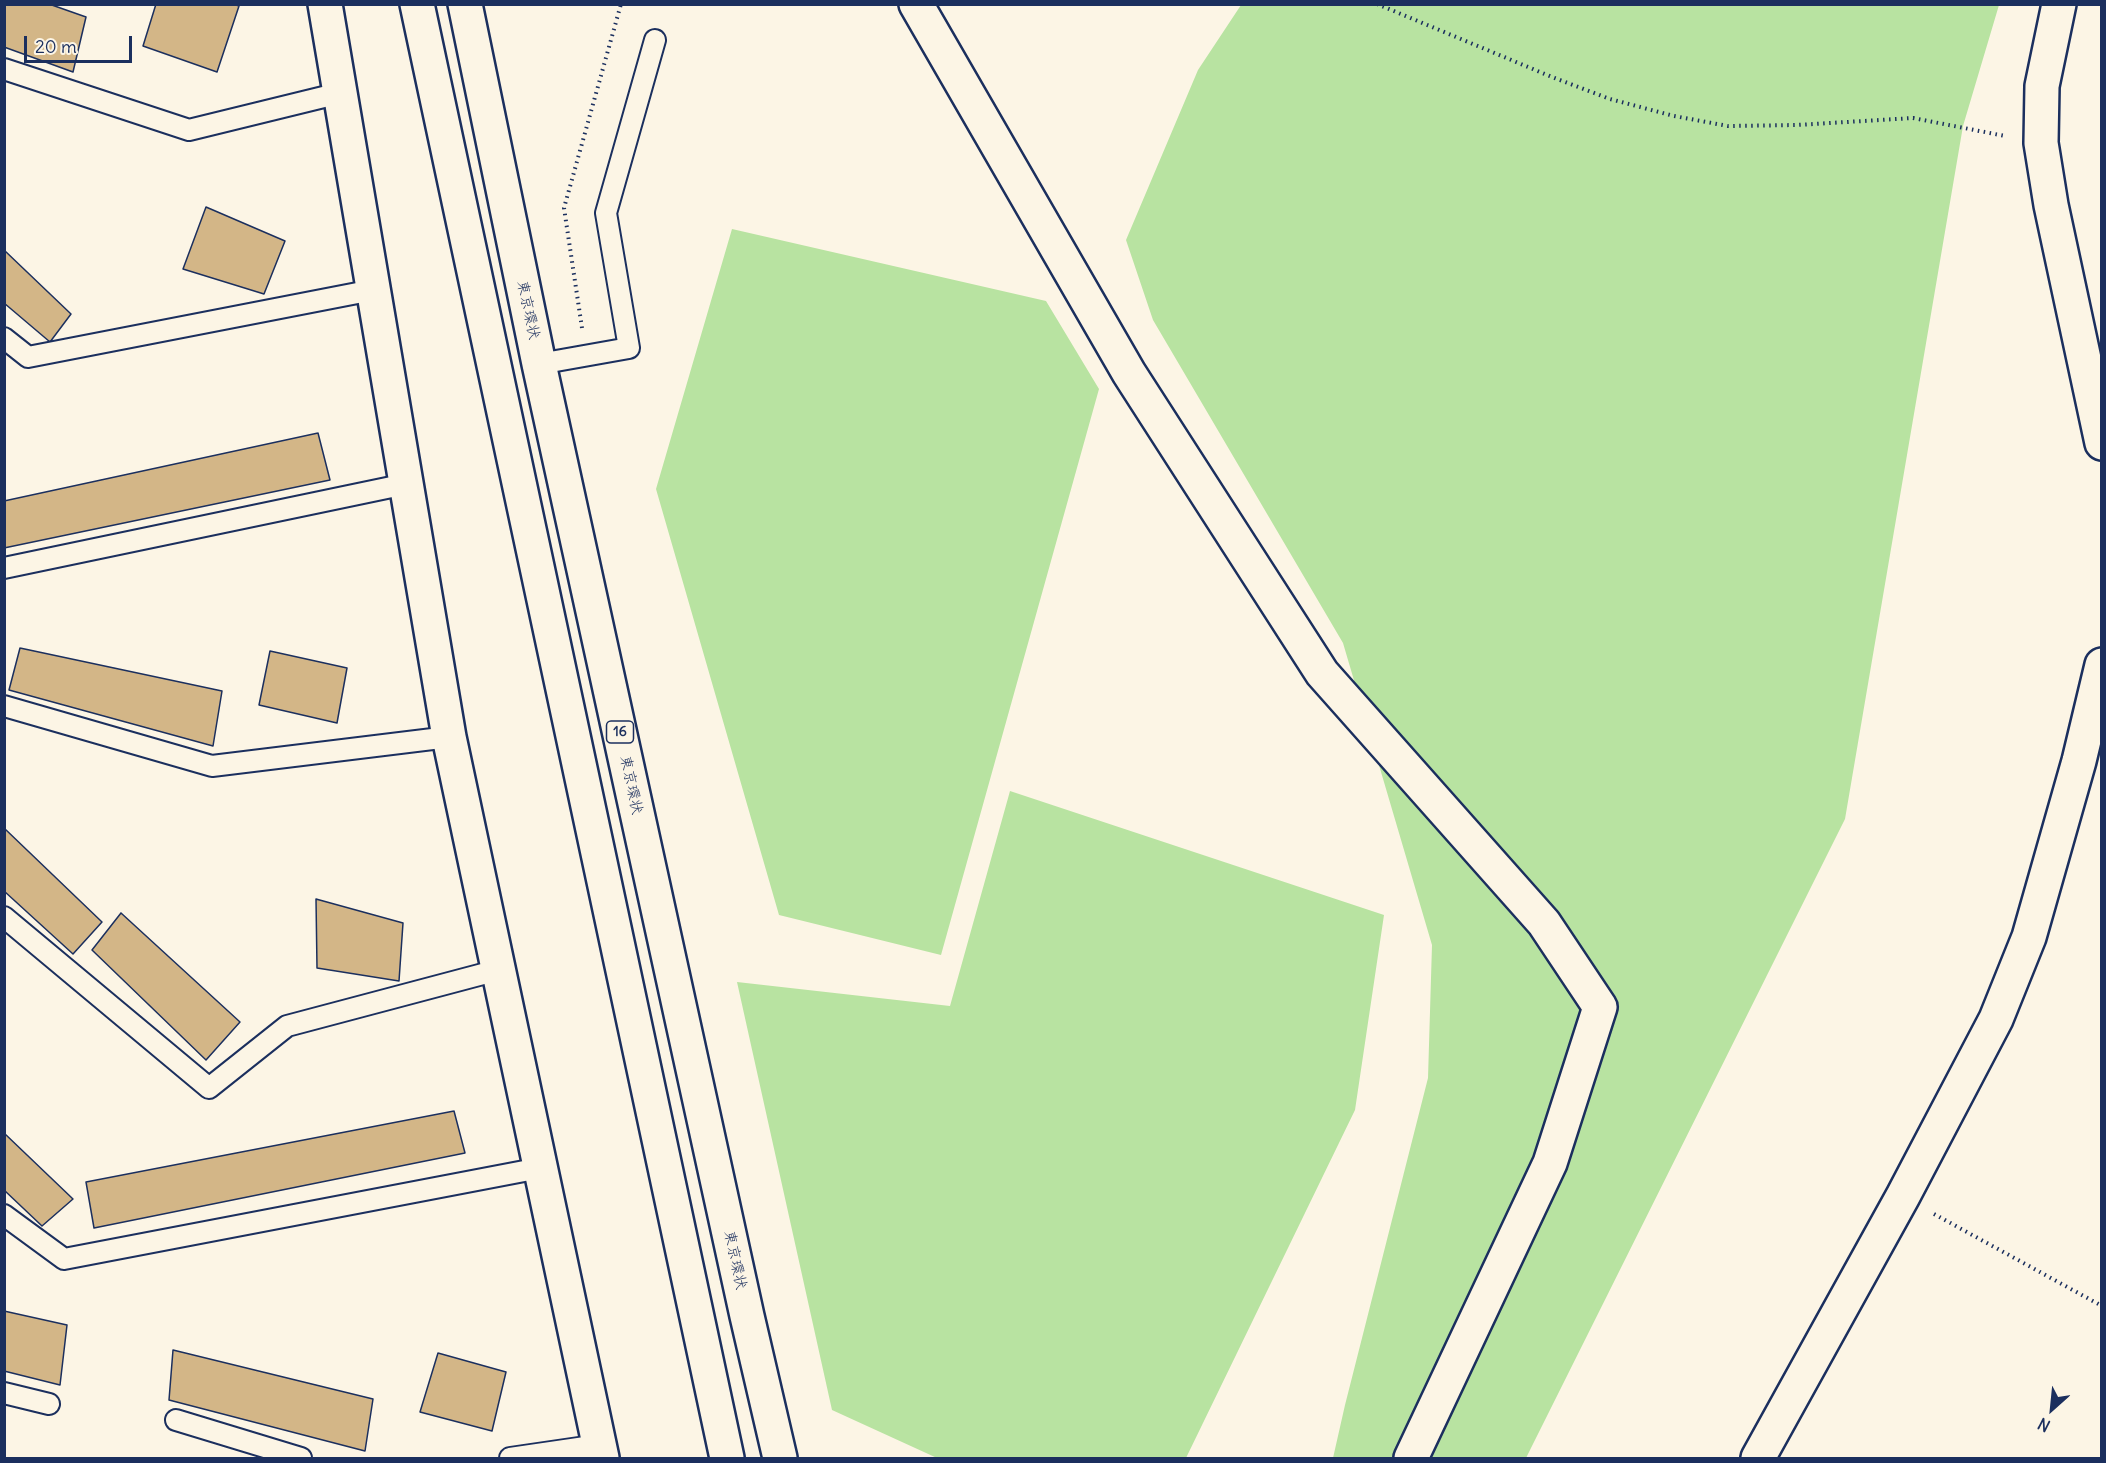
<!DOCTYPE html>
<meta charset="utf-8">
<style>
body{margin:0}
#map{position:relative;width:2106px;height:1463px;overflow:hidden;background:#fcf5e5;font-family:Delius,sans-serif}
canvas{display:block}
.frame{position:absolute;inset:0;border:6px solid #1b2f5e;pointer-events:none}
.north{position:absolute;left:2022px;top:1379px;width:60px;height:60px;-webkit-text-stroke:4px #fcf5e5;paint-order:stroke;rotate:207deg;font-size:16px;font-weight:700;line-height:24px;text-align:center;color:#1b2f5e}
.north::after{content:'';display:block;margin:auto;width:21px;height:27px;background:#1b2f5e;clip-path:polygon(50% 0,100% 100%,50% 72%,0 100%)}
.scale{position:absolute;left:24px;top:36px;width:108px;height:27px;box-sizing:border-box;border:3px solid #1b2f5e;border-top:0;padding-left:8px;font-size:18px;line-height:21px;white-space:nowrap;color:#1b2f5e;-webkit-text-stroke:4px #fcf5e5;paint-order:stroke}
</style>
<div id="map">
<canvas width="2106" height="1463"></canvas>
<div class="frame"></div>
<div class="north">N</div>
<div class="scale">20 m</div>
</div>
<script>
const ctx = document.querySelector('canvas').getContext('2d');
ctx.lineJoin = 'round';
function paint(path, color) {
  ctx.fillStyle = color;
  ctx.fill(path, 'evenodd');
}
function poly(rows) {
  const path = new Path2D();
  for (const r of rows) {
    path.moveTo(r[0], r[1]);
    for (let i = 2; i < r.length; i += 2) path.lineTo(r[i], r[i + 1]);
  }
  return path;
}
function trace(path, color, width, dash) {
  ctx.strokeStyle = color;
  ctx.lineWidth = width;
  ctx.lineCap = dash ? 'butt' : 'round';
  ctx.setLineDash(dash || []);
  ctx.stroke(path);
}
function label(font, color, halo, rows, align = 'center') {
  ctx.font = font + ' Delius,"Klee One",sans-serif';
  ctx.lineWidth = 4.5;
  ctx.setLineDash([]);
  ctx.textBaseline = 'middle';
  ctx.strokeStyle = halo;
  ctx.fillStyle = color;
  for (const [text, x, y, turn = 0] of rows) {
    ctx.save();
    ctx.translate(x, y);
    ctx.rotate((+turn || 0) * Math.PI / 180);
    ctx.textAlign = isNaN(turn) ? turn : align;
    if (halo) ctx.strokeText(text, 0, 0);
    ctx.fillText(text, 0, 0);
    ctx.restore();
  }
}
const green = poly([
 [1241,5,1999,5,1963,126,1845,819,1526,1458,1333,1458,1345,1405,1428,1078,1432,945,1343,643,1153,320,1126,240,1198,70],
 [732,229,1046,301,1099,389,941,955,779,915,656,489],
 [1010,791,1384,915,1355,1110,1186,1458,937,1458,832,1410,737,982,950,1006]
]);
const building = poly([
 [4,4,49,4,86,17,73,72,4,47,4,4],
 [156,4,233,4,239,6,217,72,143,46,156,4],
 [206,207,285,241,264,294,183,269,206,207],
 [4,250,71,314,50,342,4,303,4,250],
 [318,433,330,480,4,548,4,501,318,433],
 [20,648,222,691,213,746,9,690,20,648],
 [270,651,347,668,337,723,259,705,270,651],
 [4,828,102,922,73,954,4,891,4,828],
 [316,899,403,923,399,981,317,968,316,899],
 [121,913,240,1022,206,1060,92,950,121,913],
 [454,1111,465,1153,94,1228,86,1182,454,1111],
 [4,1133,73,1199,42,1226,4,1190,4,1133],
 [4,1311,67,1325,60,1385,4,1371,4,1311],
 [173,1350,373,1399,365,1451,169,1400,173,1350],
 [438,1353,506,1372,492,1431,420,1412,438,1353]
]);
const path = poly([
 [1377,4,1552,77,1610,99,1674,116,1728,126,1797,125,1913,118,2005,136],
 [582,328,564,208,621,4],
 [1934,1214,2102,1306]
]);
const service = poly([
 [4,69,189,130,340,93],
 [4,338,28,357,373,290],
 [539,364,629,348,606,213,655,40],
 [4,568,406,484],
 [4,706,212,766,449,737],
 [4,917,209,1088,287,1026,498,970],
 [4,1215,64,1259,540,1168],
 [4,1393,49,1404],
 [176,1420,301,1458],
 [510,1458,599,1445]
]);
const minor = poly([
 [916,4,1129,373,1322,673,1544,923,1600,1007,1550,1163,1411,1458],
 [2059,4,2042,86,2041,143,2051,205,2102,443],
 [1758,1458,1903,1196,1996,1019,2029,937,2079,761,2102,665]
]);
const tertiary = poly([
 [325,4,449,737,602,1458]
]);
const trunk = poly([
 [417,4,727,1458],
 [465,4,539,364,747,1316,780,1458]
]);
const shields = [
 [620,732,27]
];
const shieldNames = [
 ["16",620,732]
];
const streetNames = [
 ["東京環状",528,310,78],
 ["東京環状",631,785,78],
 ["東京環状",735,1260,78]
];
paint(green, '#b8e3a1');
paint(building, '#d3b687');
trace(building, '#1b2f5e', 1.5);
trace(service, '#1b2f5e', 24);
trace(minor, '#1b2f5e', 38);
trace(tertiary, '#1b2f5e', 38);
trace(trunk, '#1b2f5e', 38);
trace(path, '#1b2f5e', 4, [1.5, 4.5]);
trace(service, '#fcf5e5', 20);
trace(minor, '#fcf5e5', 33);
trace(tertiary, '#fcf5e5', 33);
trace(trunk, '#fcf5e5', 33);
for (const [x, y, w] of shields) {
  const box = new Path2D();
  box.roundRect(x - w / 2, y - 11, w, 22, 4.5);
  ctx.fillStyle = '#fcf5e5';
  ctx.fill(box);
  trace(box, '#1b2f5e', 1.5);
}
label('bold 14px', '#1b2f5e', null, shieldNames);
label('15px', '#1b2f5e', '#fcf5e5', streetNames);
</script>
